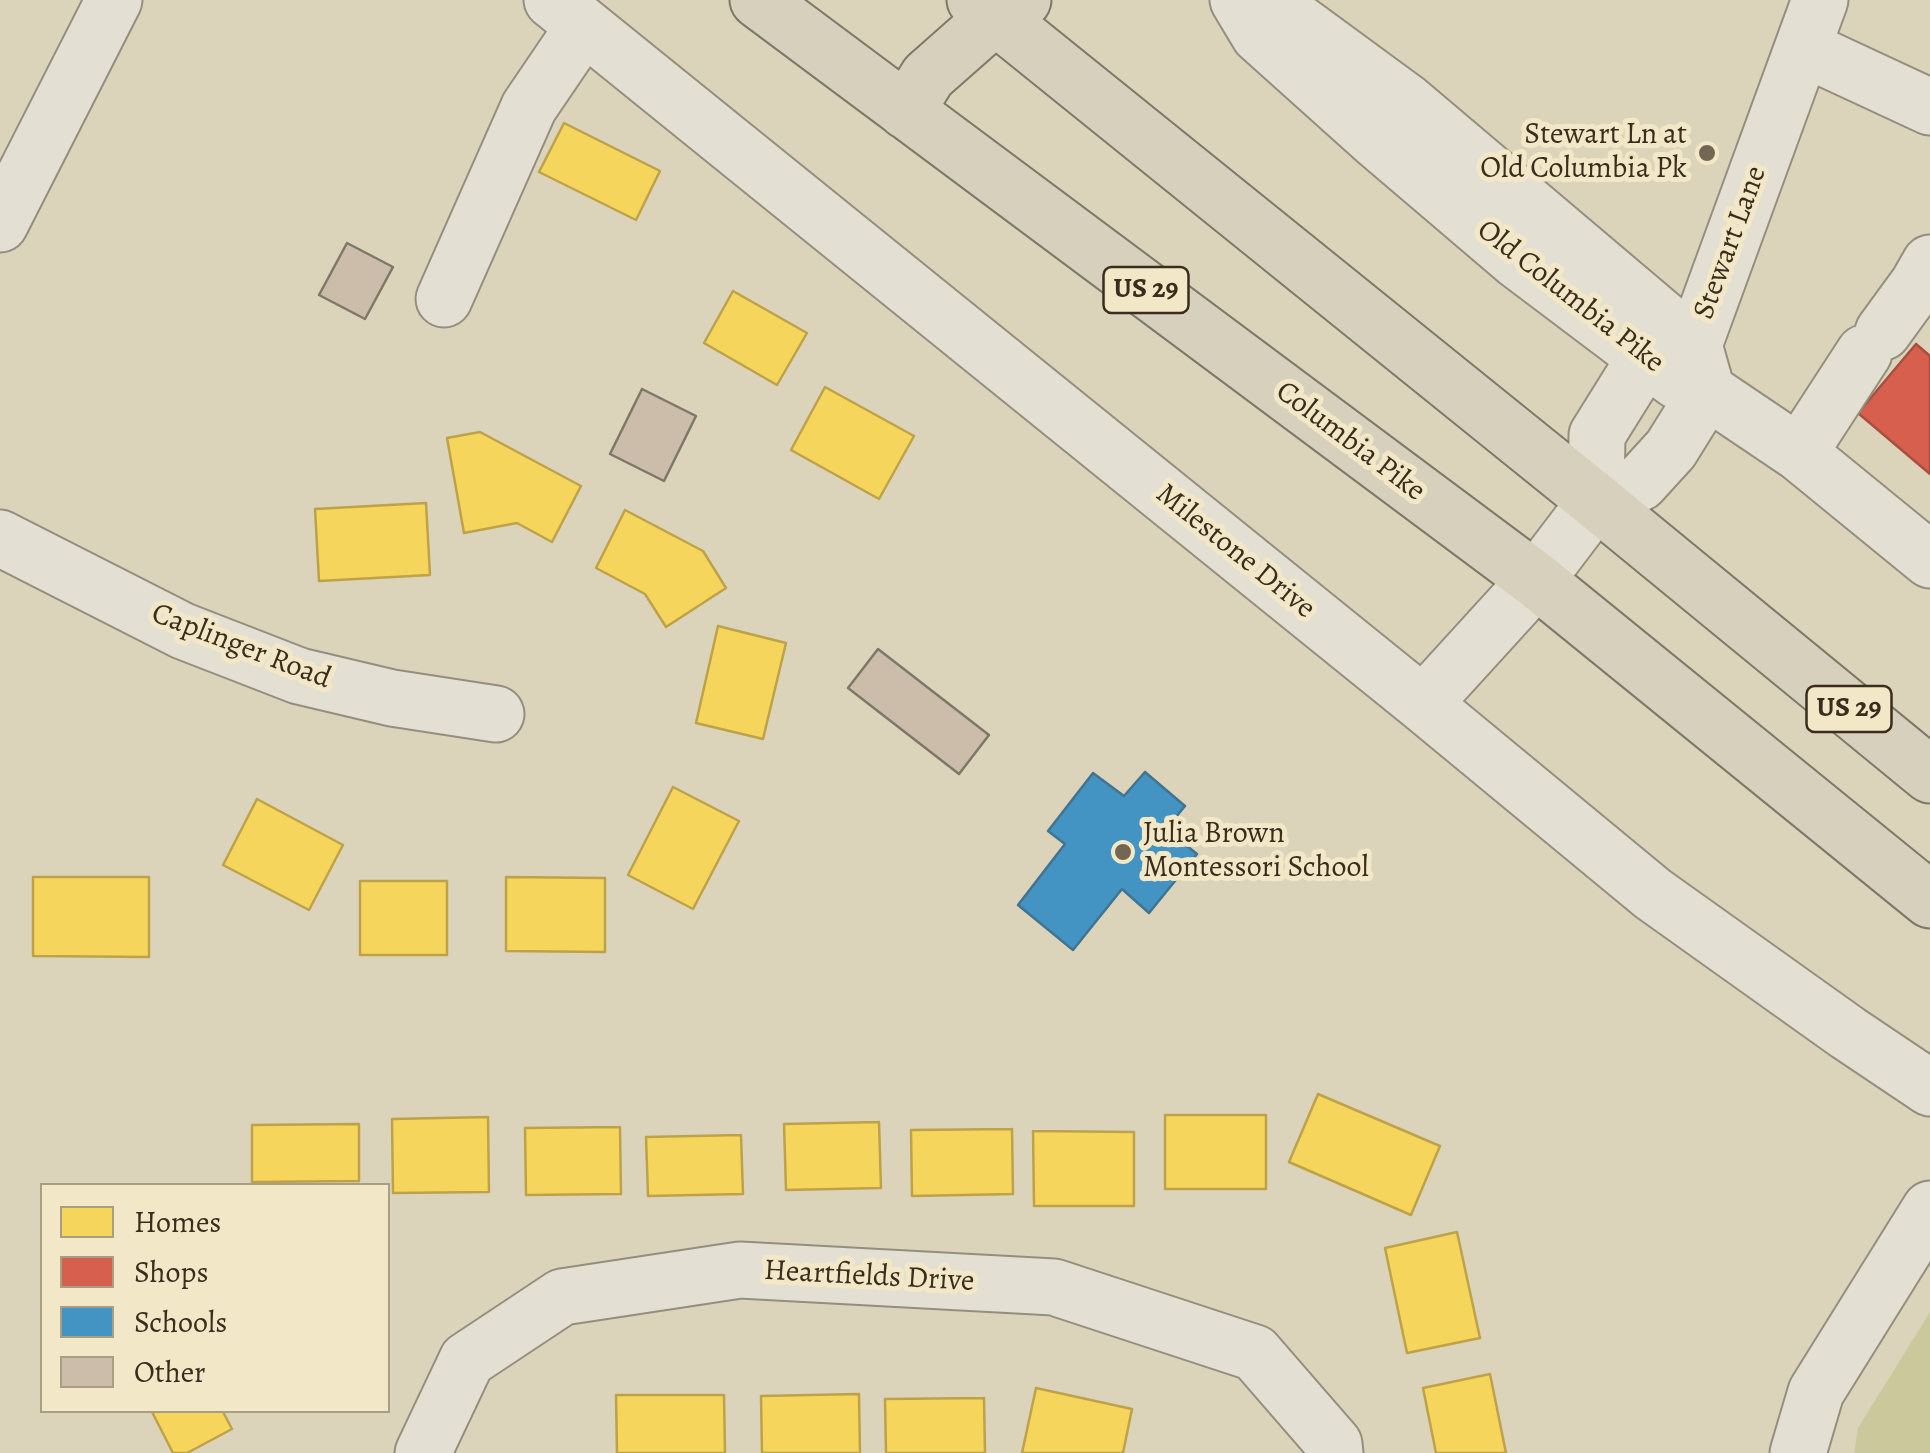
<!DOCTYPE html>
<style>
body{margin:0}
#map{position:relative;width:1930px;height:1453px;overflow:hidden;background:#dcd4ba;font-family:Alegreya,serif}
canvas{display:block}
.legend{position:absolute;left:40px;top:1183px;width:350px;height:230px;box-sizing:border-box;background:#f2e8c8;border:2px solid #a99d84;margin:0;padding:12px 18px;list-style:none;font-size:30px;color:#3b2c1d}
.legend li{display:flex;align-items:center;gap:20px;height:50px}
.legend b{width:50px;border:2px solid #a99d84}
</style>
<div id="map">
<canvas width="1930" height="1453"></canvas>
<ul class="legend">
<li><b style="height:28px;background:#f6d55c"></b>Homes</li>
<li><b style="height:28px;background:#d6604d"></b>Shops</li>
<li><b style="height:28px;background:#4393c3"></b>Schools</li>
<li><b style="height:28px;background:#ccbdaa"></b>Other</li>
</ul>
</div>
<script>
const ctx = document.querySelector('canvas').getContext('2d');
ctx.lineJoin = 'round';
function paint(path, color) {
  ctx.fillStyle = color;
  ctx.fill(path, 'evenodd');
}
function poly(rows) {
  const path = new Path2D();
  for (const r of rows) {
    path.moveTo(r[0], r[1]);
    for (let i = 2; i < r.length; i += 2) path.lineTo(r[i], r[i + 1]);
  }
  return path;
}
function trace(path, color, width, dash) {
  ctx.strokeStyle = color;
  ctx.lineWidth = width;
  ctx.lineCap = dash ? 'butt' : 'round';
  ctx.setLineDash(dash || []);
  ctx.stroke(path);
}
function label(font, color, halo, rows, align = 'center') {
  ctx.font = font + ' Alegreya,serif';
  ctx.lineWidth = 10;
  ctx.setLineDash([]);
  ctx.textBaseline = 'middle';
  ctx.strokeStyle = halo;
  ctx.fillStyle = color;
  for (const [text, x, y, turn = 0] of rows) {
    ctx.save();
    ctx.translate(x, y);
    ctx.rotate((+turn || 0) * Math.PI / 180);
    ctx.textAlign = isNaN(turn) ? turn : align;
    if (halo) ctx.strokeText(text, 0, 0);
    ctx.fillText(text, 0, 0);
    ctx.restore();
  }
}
const green = poly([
 [1930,1312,1930,1453,1854,1453,1858,1428]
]);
const homes = poly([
 [564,123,660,171,636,220,539,172,564,123],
 [733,291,807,333,777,385,704,343,733,291],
 [825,387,914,436,879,499,791,450,825,387],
 [480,432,581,486,552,542,517,523,464,533,447,438,480,432],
 [426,503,430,575,319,581,315,509,426,503],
 [625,510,703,551,726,588,666,627,645,594,596,568,625,510],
 [718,626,786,643,763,739,696,723,718,626],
 [673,787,739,821,693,909,628,875,673,787],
 [257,799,343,845,309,910,223,865,257,799],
 [33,877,149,877,149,957,33,956,33,877],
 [506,877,605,878,605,952,506,951,506,877],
 [360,881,447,881,447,955,360,955,360,881],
 [1318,1094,1440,1146,1411,1215,1289,1162,1318,1094],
 [1165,1115,1266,1115,1266,1189,1165,1189,1165,1115],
 [488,1117,489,1192,393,1193,392,1119,488,1117],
 [879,1122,881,1188,786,1190,784,1124,879,1122],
 [359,1124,359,1181,252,1182,252,1125,359,1124],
 [620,1127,621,1194,526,1195,525,1128,620,1127],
 [1012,1129,1013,1194,912,1196,911,1130,1012,1129],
 [1033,1131,1134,1132,1134,1206,1034,1206,1033,1131],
 [741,1135,743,1194,648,1196,646,1137,741,1135],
 [1457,1232,1480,1338,1407,1353,1385,1248,1457,1232],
 [1490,1374,1506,1453,1436,1453,1423,1388,1490,1374],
 [1036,1388,1132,1409,1123,1453,1022,1453,1036,1388],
 [859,1394,860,1453,762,1453,761,1396,859,1394],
 [616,1395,724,1395,725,1453,617,1453,616,1395],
 [984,1398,985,1453,886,1453,885,1399,984,1398],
 [151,1410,222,1410,232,1429,187,1453,173,1453,151,1410]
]);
const shops = poly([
 [1916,344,1930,356,1930,474,1858,413,1916,344]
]);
const schools = poly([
 [1145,772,1185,806,1166,829,1197,854,1149,913,1122,889,1073,950,1018,905,1065,844,1048,831,1093,773,1124,796,1145,772]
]);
const building = poly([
 [347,243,393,267,365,319,319,295,347,243],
 [642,389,696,416,664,481,610,454,642,389],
 [878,649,989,735,959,774,848,688,878,649]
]);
const minor = poly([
 [552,0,1423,704,1653,894,1848,1033,1930,1088],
 [1238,0,1259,35,1376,140,1518,261,1677,381,1707,391,1799,453,1930,560],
 [1268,0,1407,102,1694,345],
 [1803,48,1930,107],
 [0,224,114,0],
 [444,299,529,107,584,26],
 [1883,332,1918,284,1930,263],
 [1799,453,1864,353],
 [1596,501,1597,435,1645,358],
 [0,538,183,631,299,676,392,698,496,714],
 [1423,704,1536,580,1596,501,1640,483,1671,449,1707,391,1694,345,1820,0],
 [423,1453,467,1360,562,1297,740,1270,1054,1287,1255,1353,1334,1444,1335,1453],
 [1798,1453,1816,1392,1930,1209]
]);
const highway = poly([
 [758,0,1536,580,1930,900],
 [975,0,1596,501,1930,775],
 [906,111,928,76,996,16,1023,0]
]);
const markers = [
 [1707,153,10,"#736754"],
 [1123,852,10,"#736754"]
];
const shields = [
 [1146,290,85],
 [1849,709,85]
];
const shieldNames = [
 ["US 29",1146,290],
 ["US 29",1849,709]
];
const poiNames = [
 ["Stewart Ln at",1687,136],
 ["Old Columbia Pk",1687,170],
 ["Julia Brown",1143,835,"left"],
 ["Montessori School",1143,869,"left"]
];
const streetNames = [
 ["Stewart Lane",1731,243,-70],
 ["Old Columbia Pike",1570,297,38],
 ["Columbia Pike",1350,442,37],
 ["Milestone Drive",1235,552,39],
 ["Caplinger Road",241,647,21],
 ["Heartfields Drive",869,1277,3]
];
paint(green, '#cbc89c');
paint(homes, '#f6d55c');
trace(homes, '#bea249', 2.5);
paint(shops, '#d6604d');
trace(shops, '#a8503f', 2.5);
paint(schools, '#4393c3');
trace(schools, '#417491', 2.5);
paint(building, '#ccbdaa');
trace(building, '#7e7869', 2.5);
trace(minor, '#948e7e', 59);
trace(highway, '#7e7869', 59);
trace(minor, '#e3dfd2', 55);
trace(highway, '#d7d0bd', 55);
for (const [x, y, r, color] of markers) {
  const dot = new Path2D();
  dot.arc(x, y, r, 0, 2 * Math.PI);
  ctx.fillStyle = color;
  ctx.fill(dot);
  trace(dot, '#f2e8c8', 4);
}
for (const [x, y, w] of shields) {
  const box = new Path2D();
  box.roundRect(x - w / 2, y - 23, w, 46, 8);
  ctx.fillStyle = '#f2e8c8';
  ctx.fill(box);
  trace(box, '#3b2c1d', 2.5);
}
label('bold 28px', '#3b2c1d', null, shieldNames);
label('30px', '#3b2c1d', '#f2e8c8', poiNames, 'right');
label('30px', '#3b2c1d', '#f2e8c8', streetNames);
</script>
